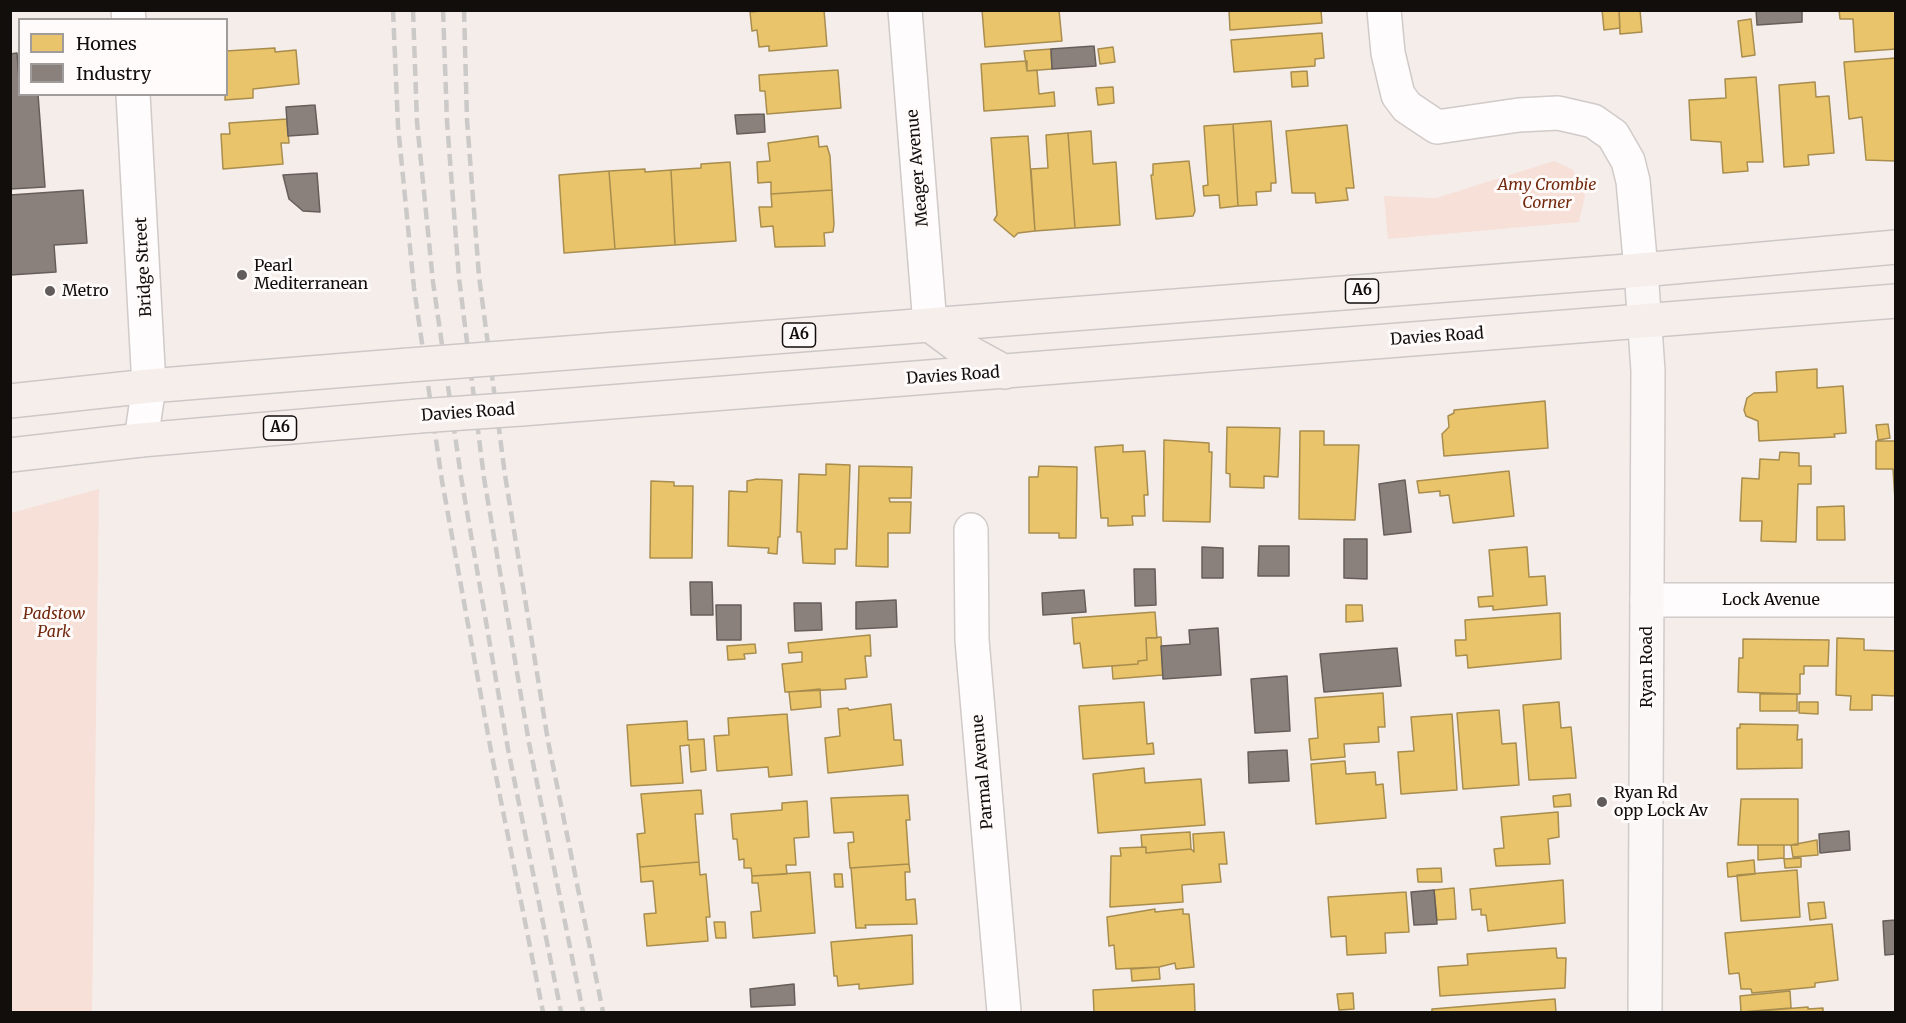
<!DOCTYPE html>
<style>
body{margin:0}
#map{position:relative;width:1906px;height:1023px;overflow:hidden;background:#f5edea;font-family:Merriweather,serif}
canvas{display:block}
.frame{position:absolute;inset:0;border:12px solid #120e0c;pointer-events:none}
.legend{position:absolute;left:18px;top:18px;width:210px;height:78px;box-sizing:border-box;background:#fefbfa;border:2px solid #a09c9b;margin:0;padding:8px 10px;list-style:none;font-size:18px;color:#120e0c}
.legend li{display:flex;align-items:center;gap:12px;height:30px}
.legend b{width:30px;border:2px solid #a09c9b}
</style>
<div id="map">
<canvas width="1906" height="1023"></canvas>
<div class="frame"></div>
<ul class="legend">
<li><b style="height:16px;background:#e9c46a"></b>Homes</li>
<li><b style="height:16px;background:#8a817c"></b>Industry</li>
</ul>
</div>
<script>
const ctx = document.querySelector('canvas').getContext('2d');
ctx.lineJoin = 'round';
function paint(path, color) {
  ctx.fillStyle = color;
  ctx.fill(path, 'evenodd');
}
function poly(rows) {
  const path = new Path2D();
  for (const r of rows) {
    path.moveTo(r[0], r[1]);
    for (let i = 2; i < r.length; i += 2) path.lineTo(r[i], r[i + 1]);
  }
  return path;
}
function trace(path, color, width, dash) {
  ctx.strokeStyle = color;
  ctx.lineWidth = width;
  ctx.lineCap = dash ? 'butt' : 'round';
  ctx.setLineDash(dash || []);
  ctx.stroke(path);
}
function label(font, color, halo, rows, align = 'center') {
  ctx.font = font + ' Merriweather,serif';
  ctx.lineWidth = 6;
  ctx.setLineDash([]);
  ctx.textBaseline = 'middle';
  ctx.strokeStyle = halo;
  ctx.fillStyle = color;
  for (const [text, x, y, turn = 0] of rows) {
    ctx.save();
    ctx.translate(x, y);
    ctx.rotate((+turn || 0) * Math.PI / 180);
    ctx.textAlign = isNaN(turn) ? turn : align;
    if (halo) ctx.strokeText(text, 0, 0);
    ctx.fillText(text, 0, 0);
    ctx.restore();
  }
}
const green = poly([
 [1554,161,1572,169,1580,182,1585,196,1579,222,1388,239,1384,196,1436,198],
 [99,489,92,1012,11,1012,11,513]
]);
const homes = poly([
 [772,10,824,10,827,46,769,51,769,46,759,47,757,30,752,31,750,12,772,10],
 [982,10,1059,10,1062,41,985,47,982,10],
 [1229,10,1321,10,1322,23,1230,30,1229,10],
 [1602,10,1619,10,1620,28,1604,30,1602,10],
 [1619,10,1640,10,1642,32,1620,34,1619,10],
 [1839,10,1896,10,1896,49,1855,52,1853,19,1840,19,1839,10],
 [1751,19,1755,55,1742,57,1738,21,1751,19],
 [1322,33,1324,58,1315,59,1315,66,1234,72,1231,40,1322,33],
 [1113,47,1115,62,1100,64,1098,49,1113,47],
 [275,48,275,52,296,50,299,84,253,89,253,98,225,100,226,51,275,48],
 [1051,49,1052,69,1027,71,1024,51,1051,49],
 [1896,58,1896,161,1866,160,1862,117,1849,119,1844,62,1896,58],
 [1025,61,1027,61,1027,71,1037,70,1039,94,1054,92,1055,106,984,111,981,64,1025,61],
 [838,70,841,108,767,114,765,91,760,91,759,75,838,70],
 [1307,71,1308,86,1292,87,1291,72,1307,71],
 [1756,77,1763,162,1747,162,1748,171,1723,173,1721,142,1691,140,1689,100,1726,98,1725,79,1756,77],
 [1815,82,1816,97,1829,96,1834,153,1808,155,1809,165,1784,167,1779,85,1815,82],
 [1113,87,1114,103,1098,105,1096,88,1113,87],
 [287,119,289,143,281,143,283,164,223,169,221,134,230,134,229,123,287,119],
 [1271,121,1276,183,1271,183,1271,191,1256,192,1257,205,1238,206,1233,124,1271,121],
 [1233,124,1238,206,1220,208,1219,195,1204,196,1203,186,1208,185,1204,126,1233,124],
 [1347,125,1354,188,1346,188,1348,200,1316,203,1315,193,1292,193,1286,131,1347,125],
 [1091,131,1093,164,1116,162,1120,225,1075,228,1068,133,1091,131],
 [1068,133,1075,228,1035,231,1031,169,1048,168,1046,135,1068,133],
 [818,136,819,147,827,146,830,156,832,190,771,194,771,182,758,183,757,162,770,161,768,143,818,136],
 [1028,136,1035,231,1018,233,1014,237,994,220,997,215,991,138,1028,136],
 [1189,161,1195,211,1193,216,1156,219,1151,175,1153,175,1153,164,1189,161],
 [730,162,736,241,675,245,671,170,701,168,701,164,730,162],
 [645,169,645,172,671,170,675,245,615,249,609,171,645,169],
 [609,171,615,249,564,253,559,175,609,171],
 [832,190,834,224,833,232,824,233,825,246,775,247,773,226,761,227,759,207,772,207,771,194,832,190],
 [1817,369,1817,388,1843,386,1846,433,1834,434,1835,437,1759,441,1758,421,1746,416,1744,410,1747,398,1754,393,1777,392,1776,372,1817,369],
 [1545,401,1548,448,1444,456,1442,434,1449,427,1448,416,1454,413,1454,410,1545,401],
 [1888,424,1890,438,1878,440,1876,425,1888,424],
 [1227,427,1280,428,1278,477,1264,476,1264,488,1230,487,1230,474,1226,473,1227,427],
 [1300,431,1324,431,1324,445,1359,445,1355,520,1299,519,1300,431],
 [1164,440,1209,443,1209,452,1212,452,1210,522,1163,521,1164,440],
 [1876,441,1895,441,1896,515,1893,469,1876,469,1876,441],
 [1123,445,1123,452,1145,451,1148,495,1144,495,1145,516,1132,516,1133,525,1108,526,1108,518,1101,518,1095,447,1123,445],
 [1780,452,1799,453,1799,466,1811,466,1811,484,1798,484,1796,542,1761,541,1762,521,1740,521,1742,478,1759,479,1760,459,1779,460,1780,452],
 [826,464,850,465,847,549,835,549,835,564,803,563,801,532,797,532,799,474,826,475,826,464],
 [859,466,912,467,911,498,889,498,890,502,911,502,910,533,888,533,888,567,856,566,859,466],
 [1039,466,1077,467,1076,538,1059,538,1059,533,1029,533,1029,477,1038,477,1039,466],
 [1509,471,1514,516,1453,523,1449,495,1440,496,1440,491,1419,493,1417,481,1509,471],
 [757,479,782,480,780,537,778,537,777,554,768,553,769,548,728,546,729,491,747,492,747,481,757,479],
 [651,481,674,482,674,486,693,486,692,558,650,558,651,481],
 [1844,506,1845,540,1817,540,1817,507,1844,506],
 [1527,547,1529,577,1545,576,1547,605,1493,610,1493,606,1479,607,1478,597,1493,596,1489,550,1527,547],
 [1346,605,1362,605,1363,621,1346,622,1346,605],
 [1155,612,1157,638,1146,638,1147,660,1138,661,1138,664,1083,668,1080,643,1074,644,1072,618,1155,612],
 [1560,613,1561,659,1468,668,1467,655,1456,656,1455,640,1466,640,1465,620,1560,613],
 [870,635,871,656,865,656,867,677,845,679,846,689,785,692,782,664,802,662,802,652,789,653,788,643,870,635],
 [1161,637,1163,675,1113,679,1112,666,1138,664,1138,661,1147,660,1146,638,1161,637],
 [1837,638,1864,639,1864,650,1896,651,1896,696,1872,695,1872,710,1850,710,1851,696,1836,695,1837,638],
 [1743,639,1829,640,1828,666,1804,666,1804,674,1800,674,1800,694,1738,692,1739,658,1743,658,1743,639],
 [755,644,756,653,744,654,745,659,728,660,727,646,755,644],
 [820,689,821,707,791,710,789,692,820,689],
 [1383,693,1385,727,1378,727,1379,742,1344,744,1345,757,1311,760,1309,739,1318,738,1315,698,1383,693],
 [1760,694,1797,694,1797,711,1760,711,1760,694],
 [1144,702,1147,744,1153,743,1154,754,1083,759,1079,706,1144,702],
 [1559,702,1561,728,1571,727,1576,778,1529,780,1523,705,1559,702],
 [1799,702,1818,702,1818,714,1799,713,1799,702],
 [891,704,894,740,901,740,903,765,828,773,825,738,840,736,838,709,848,708,849,710,891,704],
 [1499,710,1502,744,1516,743,1519,785,1463,789,1457,713,1499,710],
 [787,714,792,775,769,777,768,767,717,771,714,736,729,735,728,718,787,714],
 [1452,714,1457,790,1401,794,1398,752,1414,751,1411,717,1452,714],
 [687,721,688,740,704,739,706,770,691,772,689,745,680,746,683,783,631,786,627,725,687,721],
 [1740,724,1798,725,1797,740,1802,739,1802,768,1737,769,1737,728,1740,728,1740,724],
 [1345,761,1346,774,1375,772,1376,785,1383,784,1386,818,1316,824,1311,764,1345,761],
 [1144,768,1145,783,1201,779,1205,825,1098,833,1093,774,1144,768],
 [701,790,703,814,695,814,699,862,640,867,637,834,645,833,641,794,701,790],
 [1570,794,1571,806,1554,807,1553,796,1570,794],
 [908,795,910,820,906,820,909,864,850,868,848,843,854,842,853,832,834,833,831,798,908,795],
 [1741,799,1798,799,1798,845,1738,845,1741,799],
 [807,801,809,837,794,838,796,865,786,865,787,874,752,876,751,868,744,868,744,859,739,860,737,839,733,839,731,814,782,810,782,803,807,801],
 [1558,812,1559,837,1548,839,1550,864,1496,866,1494,849,1504,848,1501,817,1558,812],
 [1190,832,1191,849,1146,853,1146,847,1142,847,1141,835,1190,832],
 [1224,832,1227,864,1219,864,1221,882,1182,885,1183,902,1110,907,1111,856,1121,856,1120,848,1146,847,1146,853,1191,849,1194,852,1193,834,1224,832],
 [1817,840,1818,855,1793,857,1791,845,1817,840],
 [1758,845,1784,845,1784,858,1758,860,1758,845],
 [1801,858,1801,867,1785,868,1784,859,1801,858],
 [1754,860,1755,874,1728,877,1727,863,1754,860],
 [699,862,700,875,706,874,710,917,706,917,708,941,647,946,644,914,656,913,653,881,641,882,640,867,699,862],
 [909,864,910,872,905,872,906,900,915,899,917,924,865,925,866,928,856,928,851,868,909,864],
 [1441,868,1442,882,1418,882,1417,869,1441,868],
 [1797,870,1800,917,1741,921,1737,875,1797,870],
 [810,872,815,933,753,938,751,912,761,911,758,883,752,883,752,876,810,872],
 [834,874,842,874,843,887,835,887,834,874],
 [1563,880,1565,923,1488,931,1486,915,1481,915,1481,909,1472,910,1470,889,1563,880],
 [1454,888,1456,919,1437,920,1434,890,1454,888],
 [1406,892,1409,932,1385,933,1386,953,1347,955,1346,936,1331,937,1328,897,1406,892],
 [1824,902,1826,918,1810,920,1808,903,1824,902],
 [1155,909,1155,912,1183,909,1183,914,1189,914,1194,967,1176,969,1175,963,1159,967,1116,969,1114,945,1109,946,1107,917,1155,909],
 [714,922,725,922,726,938,716,938,714,922],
 [1832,924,1838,980,1815,983,1815,987,1752,993,1751,989,1741,989,1739,973,1729,974,1725,933,1832,924],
 [912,935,913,984,859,989,859,984,838,986,837,976,834,976,831,942,912,935],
 [1556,948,1557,958,1566,958,1565,988,1440,996,1438,967,1468,965,1467,954,1556,948],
 [1159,967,1160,979,1132,981,1131,969,1159,967],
 [1194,984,1195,1012,1094,1012,1093,990,1194,984],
 [1790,991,1791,1008,1741,1012,1740,996,1790,991],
 [1353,993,1354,1009,1339,1010,1337,994,1353,993],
 [1555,999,1556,1012,1432,1012,1432,1009,1555,999],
 [1808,1007,1808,1009,1823,1008,1823,1012,1746,1012,1808,1007]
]);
const industry = poly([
 [1756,10,1802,10,1802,22,1757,25,1756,10],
 [1094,46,1096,66,1052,69,1051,49,1094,46],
 [17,53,20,94,38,94,45,187,10,189,10,54,17,53],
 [315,105,318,134,288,136,286,107,315,105],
 [764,114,765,132,737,134,735,115,764,114],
 [317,173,320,212,303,211,289,199,283,175,317,173],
 [83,190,87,243,54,245,56,272,10,275,10,195,83,190],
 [1405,480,1411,532,1384,535,1379,484,1405,480],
 [1344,539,1367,539,1367,579,1344,578,1344,539],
 [1259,546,1289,546,1289,576,1258,576,1259,546],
 [1202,547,1223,548,1223,578,1202,578,1202,547],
 [1134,569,1155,569,1156,605,1135,606,1134,569],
 [690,582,712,582,713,615,691,615,690,582],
 [1084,590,1086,612,1043,615,1042,593,1084,590],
 [896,600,897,627,856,629,856,602,896,600],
 [794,603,821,603,822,630,795,631,794,603],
 [716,605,741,605,741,640,717,640,716,605],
 [1218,628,1221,675,1163,679,1161,646,1190,644,1189,630,1218,628],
 [1397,648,1401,686,1324,692,1320,654,1397,648],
 [1287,676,1290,731,1255,733,1251,679,1287,676],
 [1287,750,1289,781,1249,783,1248,752,1287,750],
 [1849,831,1850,850,1820,853,1819,834,1849,831],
 [1434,890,1437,924,1414,925,1411,892,1434,890],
 [1896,920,1896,954,1885,955,1883,921,1896,920],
 [794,984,795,1005,751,1007,750,989,794,984]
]);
const minor = poly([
 [128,10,129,20],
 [905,10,930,325],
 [1384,10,1388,53,1398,95,1407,107,1437,127,1519,115,1558,113,1593,121,1613,135,1628,161,1633,181,1641,270],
 [133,94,149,386,141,440],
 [971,530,972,640,1004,1012],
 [1647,600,1896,600]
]);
const secondary = poly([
 [1641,270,1648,371,1645,1012]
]);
const trunk = poly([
 [930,325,961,348,1005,372],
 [515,357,1641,270,1896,247],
 [10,401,149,386,409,365],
 [521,409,1896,301],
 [10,455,141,440,419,416]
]);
const rail = poly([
 [393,10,398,126,414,288,442,481,491,751,543,1012],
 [413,10,417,122,433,282,461,477,508,749,561,1012],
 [443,10,447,121,459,278,484,478,529,743,583,1012],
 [464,10,467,120,479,276,505,475,548,741,603,1012]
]);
const trunkBridge = poly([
 [409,365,515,357],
 [419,416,521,409]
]);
const markers = [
 [242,275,6,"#615c5a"],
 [50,291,6,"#615c5a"],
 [1602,802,6,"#615c5a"]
];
const shields = [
 [1362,291,33],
 [799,335,33],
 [280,428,33]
];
const shieldNames = [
 ["A6",1362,291],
 ["A6",799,335],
 ["A6",280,428]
];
const streetNames = [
 ["Meager Avenue",918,168,-95],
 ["Bridge Street",144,267,-93],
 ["Davies Road",1437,337,-4],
 ["Davies Road",953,376,-4],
 ["Davies Road",468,413,-4],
 ["Lock Avenue",1771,600],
 ["Ryan Road",1647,667,-90],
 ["Parmal Avenue",983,772,-95]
];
const parkNames = [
 ["Amy Crombie",1547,185],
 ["Corner",1547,203],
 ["Padstow",54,614],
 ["Park",54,632]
];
const poiNames = [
 ["Pearl",254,266],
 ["Mediterranean",254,284],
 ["Metro",62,291],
 ["Ryan Rd",1614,793],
 ["opp Lock Av",1614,811]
];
paint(green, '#f7e0d8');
paint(homes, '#e9c46a');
trace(homes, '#a88d4e', 1.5);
paint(industry, '#8a817c');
trace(industry, '#665e5a', 1.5);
trace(minor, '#d0cac8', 36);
trace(secondary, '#d0cac8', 36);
trace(trunk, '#ccc8c7', 36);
trace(minor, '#fefcfc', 33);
trace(secondary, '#fbf7f6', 33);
trace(trunk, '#f6eeeb', 33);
trace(rail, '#cccac9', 4.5, [12, 6]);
trace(trunkBridge, '#ccc8c7', 36, []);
trace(trunkBridge, '#f6eeeb', 33);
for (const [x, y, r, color] of markers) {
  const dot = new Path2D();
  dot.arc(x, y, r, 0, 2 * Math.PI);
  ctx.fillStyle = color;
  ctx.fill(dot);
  trace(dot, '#fefbfa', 2);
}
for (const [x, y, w] of shields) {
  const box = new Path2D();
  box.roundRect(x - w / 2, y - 12, w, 24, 4.5);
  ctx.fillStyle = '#fefbfa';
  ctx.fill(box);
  trace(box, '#120e0c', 1.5);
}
label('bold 15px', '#120e0c', null, shieldNames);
label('16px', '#120e0c', '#fefbfa', streetNames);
label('italic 16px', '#73290e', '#fefbfa', parkNames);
label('16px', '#120e0c', '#fefbfa', poiNames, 'left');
</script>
